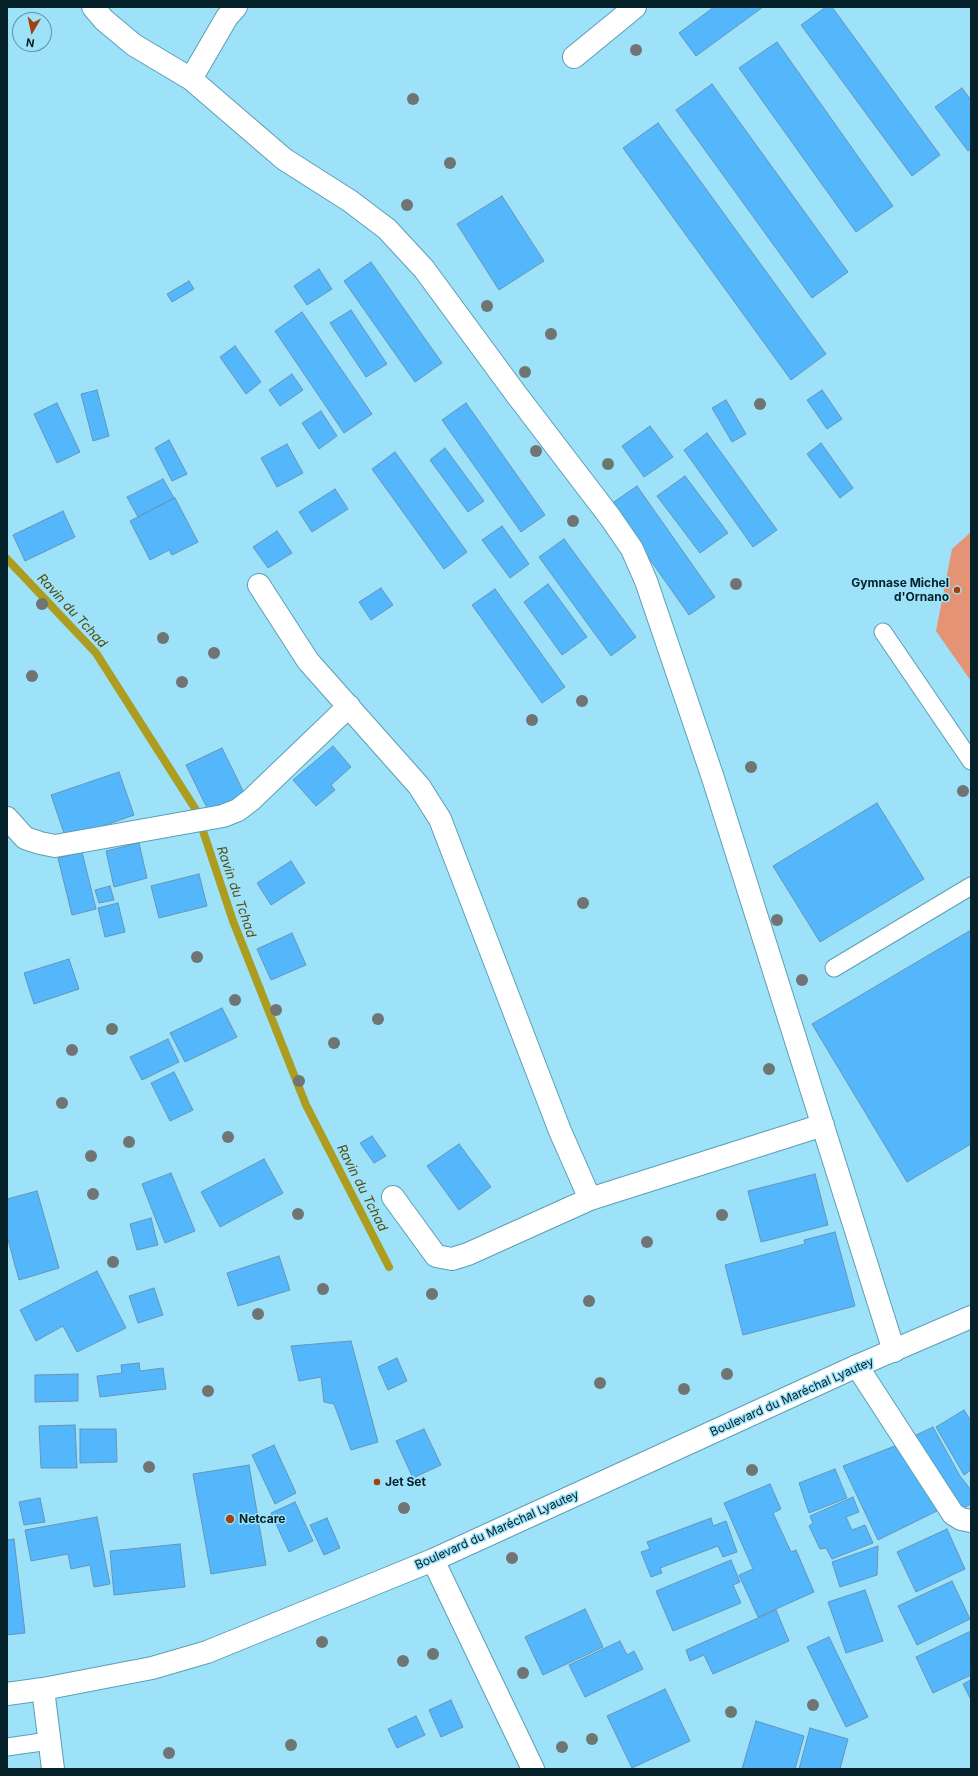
<!DOCTYPE html>
<meta charset="utf-8">
<style>
body{margin:0}
#map{position:relative;width:978px;height:1776px;overflow:hidden;background:#9ee2f9;font-family:Inter,sans-serif}
canvas{display:block}
.frame{position:absolute;inset:0;border:8px solid #042129;pointer-events:none}
.north{position:absolute;left:12px;top:12px;width:40px;height:40px;box-sizing:border-box;background:#9ee2f9;border:1px solid #6095a6;border-radius:50%;rotate:189deg;font-size:11px;font-weight:700;line-height:16px;text-align:center;color:#042129}
.north::after{content:'';display:block;margin:auto;width:14px;height:18px;background:#a43f0e;clip-path:polygon(50% 0,100% 100%,50% 72%,0 100%)}
</style>
<div id="map">
<canvas width="978" height="1776"></canvas>
<div class="frame"></div>
<div class="north">N</div>
</div>
<script>
const ctx = document.querySelector('canvas').getContext('2d');
ctx.lineJoin = 'round';
function paint(path, color) {
  ctx.fillStyle = color;
  ctx.fill(path, 'evenodd');
}
function poly(rows) {
  const path = new Path2D();
  for (const r of rows) {
    path.moveTo(r[0], r[1]);
    for (let i = 2; i < r.length; i += 2) path.lineTo(r[i], r[i + 1]);
  }
  return path;
}
function trace(path, color, width, dash) {
  ctx.strokeStyle = color;
  ctx.lineWidth = width;
  ctx.lineCap = dash ? 'butt' : 'round';
  ctx.setLineDash(dash || []);
  ctx.stroke(path);
}
function label(font, color, halo, rows, align = 'center') {
  ctx.font = font + ' Inter,sans-serif';
  ctx.lineWidth = 3;
  ctx.setLineDash([]);
  ctx.textBaseline = 'middle';
  ctx.strokeStyle = halo;
  ctx.fillStyle = color;
  for (const [text, x, y, turn = 0] of rows) {
    ctx.save();
    ctx.translate(x, y);
    ctx.rotate((+turn || 0) * Math.PI / 180);
    ctx.textAlign = isNaN(turn) ? turn : align;
    if (halo) ctx.strokeText(text, 0, 0);
    ctx.fillText(text, 0, 0);
    ctx.restore();
  }
}
const green = poly([
 [971,532,971,681,936,631,952,549]
]);
const stream = poly([
 [7,559,96,653,196,810,233,921,306,1105,389,1267]
]);
const building = poly([
 [714,7,763,7,696,56,679,33,714,7],
 [826,7,832,7,940,155,912,176,801,25,826,7],
 [777,42,893,206,856,232,739,68,777,42],
 [712,84,848,272,812,298,676,110,712,84],
 [962,88,971,100,971,149,968,151,935,107,962,88],
 [658,123,826,354,791,380,623,148,658,123],
 [502,196,544,261,499,290,457,224,502,196],
 [371,262,442,363,415,382,344,281,371,262],
 [319,269,332,289,307,305,294,286,319,269],
 [189,281,194,289,172,302,167,294,189,281],
 [351,310,387,364,366,377,330,323,351,310],
 [302,312,372,414,344,433,275,331,302,312],
 [235,346,261,382,246,394,220,357,235,346],
 [292,374,303,390,280,406,269,390,292,374],
 [97,390,109,436,93,441,81,394,97,390],
 [822,390,842,419,827,429,807,400,822,390],
 [726,400,746,434,732,442,712,408,726,400],
 [57,403,80,452,57,463,34,414,57,403],
 [466,403,545,515,521,532,442,420,466,403],
 [321,411,337,436,319,449,302,423,321,411],
 [650,426,673,457,644,477,622,446,650,426],
 [707,433,777,530,753,547,684,450,707,433],
 [169,440,187,474,172,481,155,448,169,440],
 [821,443,853,488,840,498,807,454,821,443],
 [287,444,303,473,277,487,261,458,287,444],
 [445,448,484,501,468,512,430,460,445,448],
 [395,452,467,552,444,569,372,469,395,452],
 [685,476,728,533,700,553,657,496,685,476],
 [163,479,174,498,138,517,127,497,163,479],
 [637,486,715,597,689,615,611,504,637,486],
 [335,489,348,509,312,532,299,512,335,489],
 [175,498,198,542,172,555,169,550,150,560,130,521,175,498],
 [63,511,75,537,25,561,13,535,63,511],
 [502,526,529,564,510,578,482,540,502,526],
 [277,531,292,553,268,568,253,547,277,531],
 [564,539,636,637,611,656,539,557,564,539],
 [548,584,587,637,562,655,524,602,548,584],
 [381,588,393,605,371,620,359,602,381,588],
 [495,589,565,687,542,703,472,605,495,589],
 [333,746,351,767,331,785,335,790,316,806,293,780,333,746],
 [222,748,245,795,209,812,186,765,222,748],
 [119,772,134,815,66,839,51,795,119,772],
 [877,803,924,879,820,942,773,866,877,803],
 [139,843,147,878,114,887,106,851,139,843],
 [82,852,96,909,72,915,58,858,82,852],
 [291,861,305,883,271,905,257,883,291,861],
 [199,874,207,906,159,918,151,886,199,874],
 [110,886,114,900,99,903,95,890,110,886],
 [118,903,125,932,105,937,98,908,118,903],
 [971,930,971,1144,907,1182,812,1024,971,930],
 [292,933,306,965,271,980,257,949,292,933],
 [69,959,79,989,34,1004,24,973,69,959],
 [222,1008,237,1037,185,1062,170,1033,222,1008],
 [168,1039,179,1062,142,1080,130,1057,168,1039],
 [174,1072,193,1110,170,1121,151,1083,174,1072],
 [372,1136,386,1156,374,1163,360,1143,372,1136],
 [459,1144,491,1187,459,1210,427,1166,459,1144],
 [264,1159,283,1193,220,1227,201,1192,264,1159],
 [171,1173,195,1231,165,1243,142,1184,171,1173],
 [815,1174,828,1225,761,1242,748,1191,815,1174],
 [37,1191,59,1268,19,1280,7,1236,7,1199,37,1191],
 [151,1218,158,1245,137,1250,130,1224,151,1218],
 [835,1232,855,1306,743,1335,725,1265,805,1244,804,1240,835,1232],
 [279,1256,290,1290,238,1306,227,1273,279,1256],
 [97,1271,126,1328,77,1352,63,1326,36,1341,20,1310,97,1271],
 [154,1288,163,1315,138,1323,129,1296,154,1288],
 [351,1341,378,1442,351,1450,334,1404,324,1402,321,1377,299,1381,291,1346,351,1341],
 [397,1358,407,1381,388,1390,378,1367,397,1358],
 [139,1363,140,1371,163,1368,166,1389,100,1397,97,1376,122,1373,121,1365,139,1363],
 [78,1374,78,1401,35,1402,35,1375,78,1374],
 [964,1410,971,1421,971,1470,964,1475,936,1427,964,1410],
 [75,1425,77,1468,41,1468,39,1426,75,1425],
 [933,1427,960,1476,971,1490,971,1504,961,1509,908,1439,933,1427],
 [80,1429,116,1429,117,1462,80,1463,80,1429],
 [424,1429,441,1465,413,1478,396,1441,424,1429],
 [274,1445,296,1493,275,1504,252,1455,274,1445],
 [895,1446,939,1510,878,1540,843,1466,895,1446],
 [249,1465,266,1565,211,1574,193,1474,249,1465],
 [835,1469,847,1498,809,1513,799,1483,835,1469],
 [770,1484,781,1509,773,1513,791,1552,796,1550,814,1592,758,1617,739,1575,753,1569,724,1503,770,1484],
 [853,1497,859,1512,846,1517,852,1530,865,1525,873,1543,832,1559,826,1548,820,1549,809,1526,813,1523,810,1516,853,1497],
 [40,1498,45,1522,24,1525,19,1502,40,1498],
 [295,1502,313,1541,289,1552,271,1513,295,1502],
 [97,1517,110,1584,94,1587,90,1565,71,1569,68,1554,31,1561,25,1530,97,1517],
 [327,1518,340,1548,324,1555,310,1525,327,1518],
 [711,1518,713,1526,726,1521,737,1552,723,1557,718,1546,660,1568,662,1573,651,1577,641,1552,650,1549,647,1542,711,1518],
 [947,1529,965,1569,916,1592,897,1552,947,1529],
 [14,1539,25,1633,7,1635,7,1540,14,1539],
 [180,1544,185,1587,114,1595,110,1551,180,1544],
 [878,1546,877,1575,840,1587,832,1562,878,1546],
 [731,1560,740,1582,733,1585,741,1603,673,1631,656,1591,731,1560],
 [952,1581,970,1619,917,1645,898,1606,952,1581],
 [865,1590,883,1641,846,1653,828,1602,865,1590],
 [585,1609,603,1647,543,1675,525,1637,585,1609],
 [776,1610,789,1641,713,1674,704,1655,690,1661,686,1650,776,1610],
 [971,1631,971,1675,933,1693,916,1657,971,1631],
 [829,1637,868,1717,846,1727,807,1647,829,1637],
 [620,1641,627,1655,634,1651,643,1669,585,1697,569,1665,620,1641],
 [971,1680,971,1700,963,1684,971,1680],
 [665,1689,690,1741,632,1768,607,1716,665,1689],
 [451,1700,463,1727,441,1737,429,1710,451,1700],
 [416,1716,425,1735,397,1748,388,1729,416,1716],
 [756,1721,804,1736,795,1769,742,1769,756,1721],
 [810,1728,848,1739,840,1769,799,1769,810,1728]
]);
const lane = poly([
 [883,632,971,761],
 [834,968,971,886],
 [7,1747,49,1741]
]);
const street = poly([
 [93,7,104,20,134,45,191,79,284,159,350,201,387,229,424,269,516,394,610,517,632,549,646,581,713,778,894,1351],
 [574,57,635,7],
 [191,79,227,17,236,7],
 [259,585,308,661,419,786,440,819,560,1131,590,1199],
 [7,818,25,838,40,843,55,846,223,816,238,810,251,800,349,706],
 [393,1197,436,1256,452,1259,468,1254,590,1199,823,1125],
 [857,1366,953,1514,961,1519,971,1521],
 [433,1560,533,1769],
 [43,1689,53,1769]
]);
const secondary = poly([
 [7,1694,43,1689,152,1668,207,1652,433,1560,857,1366,971,1317]
]);
const trees = [
 [636,50],
 [413,99],
 [450,163],
 [407,205],
 [487,306],
 [551,334],
 [525,372],
 [760,404],
 [536,451],
 [608,464],
 [573,521],
 [736,584],
 [42,604],
 [163,638],
 [214,653],
 [32,676],
 [182,682],
 [582,701],
 [532,720],
 [751,767],
 [963,791],
 [583,903],
 [777,920],
 [197,957],
 [802,980],
 [235,1000],
 [276,1010],
 [378,1019],
 [112,1029],
 [334,1043],
 [72,1050],
 [769,1069],
 [299,1081],
 [62,1103],
 [228,1137],
 [129,1142],
 [91,1156],
 [93,1194],
 [298,1214],
 [722,1215],
 [647,1242],
 [113,1262],
 [323,1289],
 [432,1294],
 [589,1301],
 [258,1314],
 [727,1374],
 [600,1383],
 [684,1389],
 [208,1391],
 [149,1467],
 [752,1470],
 [404,1508],
 [512,1558],
 [322,1642],
 [433,1654],
 [403,1661],
 [523,1673],
 [813,1705],
 [731,1712],
 [592,1739],
 [291,1745],
 [562,1747],
 [169,1753]
];
const markers = [
 [957,590,4,"#a43f0e"],
 [377,1482,4,"#a43f0e"],
 [230,1519,5,"#a43f0e"]
];
const poiNames = [
 ["Gymnase Michel",949,583,"right"],
 ["d'Ornano",949,597,"right"],
 ["Jet Set",385,1482],
 ["Netcare",239,1519]
];
const streetNames = [
 ["Boulevard du Maréchal Lyautey",792,1397,-24],
 ["Boulevard du Maréchal Lyautey",497,1530,-24]
];
const waterNames = [
 ["Ravin du Tchad",72,611,47],
 ["Ravin du Tchad",236,892,71],
 ["Ravin du Tchad",362,1188,63]
];
paint(green, '#e49474');
trace(stream, '#ac9d21', 8);
paint(building, '#54b7fb');
trace(building, '#6595b9', 1);
trace(lane, '#5c9eb5', 19);
trace(street, '#5c9eb5', 24);
trace(secondary, '#5c9eb5', 24);
trace(lane, '#fff', 17);
trace(street, '#fff', 22);
trace(secondary, '#fff', 22);
ctx.fillStyle = '#707473';
for (const [x, y] of trees) {
  ctx.beginPath();
  ctx.arc(x, y, 6, 0, 2 * Math.PI);
  ctx.fill();
}
for (const [x, y, r, color] of markers) {
  const dot = new Path2D();
  dot.arc(x, y, r, 0, 2 * Math.PI);
  ctx.fillStyle = color;
  ctx.fill(dot);
  trace(dot, '#9ee2f9', 1.5);
}
label('bold 12px', '#042129', '#9ee2f9', poiNames, 'left');
label('12px', '#042129', '#9ee2f9', streetNames);
label('italic 13px', '#544c0d', '#9ee2f9', waterNames);
</script>
